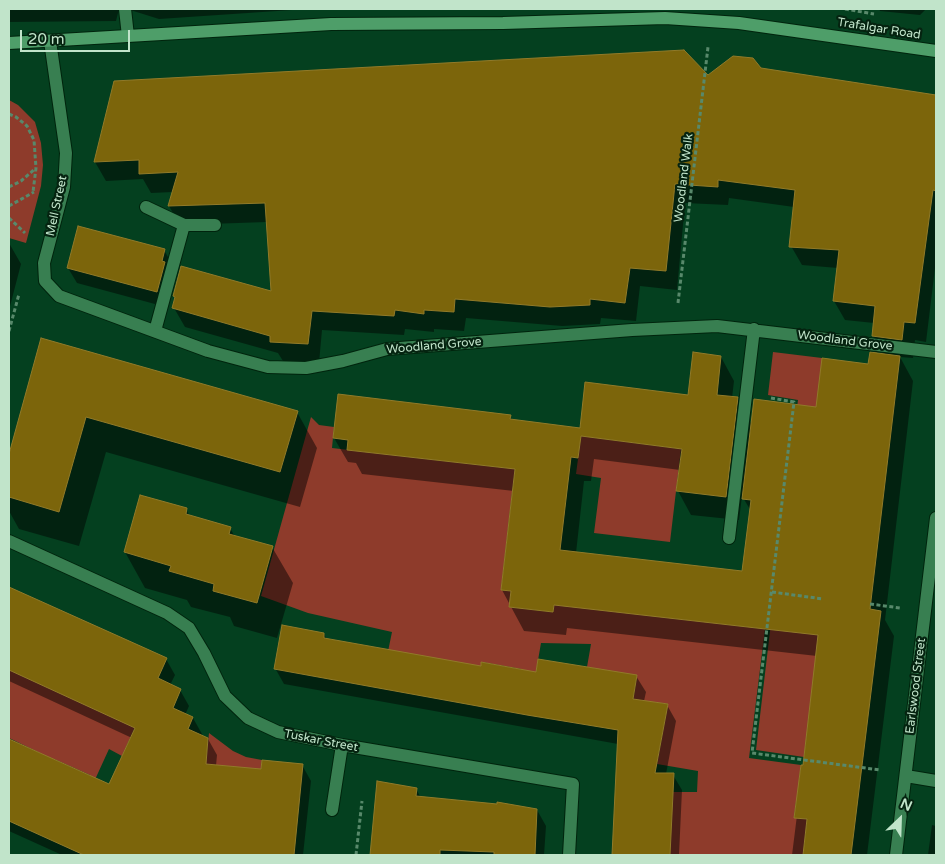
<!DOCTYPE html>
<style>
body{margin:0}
#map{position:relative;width:945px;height:864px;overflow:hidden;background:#04401f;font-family:"Varela Round",sans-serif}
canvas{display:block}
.frame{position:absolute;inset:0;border:10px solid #c1e4ca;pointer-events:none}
.north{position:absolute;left:875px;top:794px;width:50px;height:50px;-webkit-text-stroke:4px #052310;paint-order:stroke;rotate:24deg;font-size:14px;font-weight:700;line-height:20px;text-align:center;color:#c1e4ca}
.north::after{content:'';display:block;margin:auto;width:18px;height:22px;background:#c1e4ca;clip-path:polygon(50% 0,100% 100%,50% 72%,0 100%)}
.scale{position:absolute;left:20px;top:30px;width:110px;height:22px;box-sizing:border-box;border:2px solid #c1e4ca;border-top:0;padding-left:6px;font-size:15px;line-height:18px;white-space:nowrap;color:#c1e4ca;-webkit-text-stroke:4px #052310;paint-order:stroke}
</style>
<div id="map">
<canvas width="945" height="864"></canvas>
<div class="frame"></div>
<div class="north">N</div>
<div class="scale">20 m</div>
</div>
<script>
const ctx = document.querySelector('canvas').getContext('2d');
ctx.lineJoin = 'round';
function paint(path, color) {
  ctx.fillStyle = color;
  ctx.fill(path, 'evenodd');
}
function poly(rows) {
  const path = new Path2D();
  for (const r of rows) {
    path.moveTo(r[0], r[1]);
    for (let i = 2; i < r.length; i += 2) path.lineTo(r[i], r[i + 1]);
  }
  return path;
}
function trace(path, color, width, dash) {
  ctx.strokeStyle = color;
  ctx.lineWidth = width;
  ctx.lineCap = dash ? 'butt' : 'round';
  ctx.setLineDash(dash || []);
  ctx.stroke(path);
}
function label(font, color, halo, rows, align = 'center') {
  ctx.font = font + ' "Varela Round",sans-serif';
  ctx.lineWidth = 4.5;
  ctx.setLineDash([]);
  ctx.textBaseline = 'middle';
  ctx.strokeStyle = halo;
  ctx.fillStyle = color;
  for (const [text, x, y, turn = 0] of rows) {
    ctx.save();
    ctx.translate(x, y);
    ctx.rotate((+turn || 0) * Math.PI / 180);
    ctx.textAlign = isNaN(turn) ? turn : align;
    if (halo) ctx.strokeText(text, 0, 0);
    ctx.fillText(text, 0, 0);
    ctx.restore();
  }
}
const green = poly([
 [9,100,18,105,35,122,41,143,43,165,41,186,26,243,9,238],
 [773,352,822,358,839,383,778,558,798,400,768,395],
 [311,417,319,425,334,427,332,448,505,468,515,467,501,590,511,591,509,607,553,612,554,604,765,629,749,758,801,765,799,780,817,782,796,802,794,817,807,819,803,855,670,855,673,792,697,792,698,771,657,764,668,704,652,702,646,735,628,732,637,676,587,667,591,644,541,643,533,689,521,669,482,662,478,678,386,661,392,632,308,613,261,596],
 [581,436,681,449,670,542,594,533,601,478,576,474],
 [774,597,823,604,804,757,756,750],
 [20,639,21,675,135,727,122,756,109,749,82,808,76,806,90,775,54,759,26,783,40,753,9,738,9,663],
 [209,733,233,751,246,757,262,760,261,769,222,823,219,855,196,855]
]);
const shadow = poly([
 [9,9,119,9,116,21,9,22],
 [127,9,292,9,292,10,159,19],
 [879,9,926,9,920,15,880,11],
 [760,69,936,96,936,260,926,342,915,340,913,358,900,357,913,381,885,620,894,636,867,855,792,855,817,656,567,628,566,635,524,631,502,590,514,491,362,474,356,463,348,462,334,438,339,395,510,416,513,421,581,429,689,396,721,357,734,381,732,398,737,398,752,425,817,408,884,355,873,336,874,323,845,320,834,301,838,268,802,265,791,246,794,207,729,198,728,205,685,203,677,290,640,286,636,321,601,318,600,324,562,326,466,318,464,331,434,329,434,332,405,329,404,335,322,330,319,363,283,361,278,353,185,327,174,308,176,299,174,296,272,293,267,222,180,225,169,206,173,192,151,193,143,179,106,181,95,162,115,82,708,77],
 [594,459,680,470,678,491,691,515,739,520,742,496,751,511,743,573,576,553,584,481,591,481],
 [9,243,21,264,9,310],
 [164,250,173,266,166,307,77,283,68,268],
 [42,340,297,412,317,448,300,507,106,452,79,546,19,529,9,511,9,458],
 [186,509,190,517,230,528,235,537,272,547,293,583,277,638,234,626,230,617,191,607,187,600,145,588,125,552],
 [9,588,166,659,175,675,170,685,180,690,189,706,185,715,193,718,202,734,201,736,208,739,217,755,216,766,262,771,302,765,311,781,303,855,62,855,9,831,9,739,110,786,132,738,9,681],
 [324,634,327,640,482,667,537,674,636,676,646,692,644,701,667,705,676,721,666,774,673,775,682,790,679,855,613,855,618,744,284,684,275,668],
 [378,783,416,789,421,798,537,810,546,826,544,855,371,855],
 [932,825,936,826,936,855,928,855]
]);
const building = poly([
 [684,50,708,75,733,56,753,58,761,68,936,95,936,191,933,190,915,323,904,322,902,340,872,336,875,306,833,301,839,250,789,247,795,190,718,180,718,187,675,184,666,271,630,268,625,303,590,299,590,305,550,307,455,299,454,312,424,310,424,314,395,310,394,316,312,311,308,344,270,342,270,336,172,308,175,297,173,296,181,266,271,291,265,203,168,206,178,172,139,174,139,160,94,162,114,81,684,50],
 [78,226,165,249,162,261,165,262,157,292,67,268,78,226],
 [41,338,298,411,280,472,86,417,59,512,9,497,9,454,41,338],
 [693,352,721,356,717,395,738,397,726,497,676,491,682,449,581,436,578,458,571,457,560,550,742,571,751,500,742,499,754,399,816,407,822,358,868,364,870,352,900,356,870,609,881,611,851,855,803,855,807,819,794,818,801,765,803,765,818,635,554,605,553,612,509,607,511,591,501,590,515,469,347,450,348,440,333,438,338,394,511,415,510,419,580,428,585,382,688,395,693,352],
 [140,495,187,508,186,514,231,527,229,534,273,546,257,603,213,591,214,584,169,571,171,566,124,552,140,495],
 [9,587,167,658,158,678,181,689,173,708,193,717,188,729,208,738,206,764,261,769,262,760,303,764,294,855,84,855,9,821,9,739,109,784,135,728,9,670,9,587],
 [282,625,324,633,324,638,481,666,481,662,536,672,538,659,637,675,633,699,668,704,655,773,674,773,670,855,612,855,618,730,527,715,274,669,282,625],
 [377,781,417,788,416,796,497,804,497,802,537,809,535,855,494,855,494,852,440,850,440,855,370,855,377,781]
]);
const path = poly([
 [845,9,874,14],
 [9,114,16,117,27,126,34,140,36,168,33,192],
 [9,187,21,181,36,168],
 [9,206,34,192],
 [9,218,25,233],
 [678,303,708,47],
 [9,331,19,294],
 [771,398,794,402,752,753,880,770],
 [772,592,823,599],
 [870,604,900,608],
 [356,855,362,801]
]);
const service = poly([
 [146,207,184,225],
 [155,331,184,225,215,225]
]);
const minor = poly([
 [125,9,128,36],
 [50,41,66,153,64,187,44,263,45,281,59,296,208,351,268,367,306,368,343,361,387,349,632,330,717,326,936,352],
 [729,538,754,329],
 [9,541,167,613,189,628,204,653,225,696,248,718,278,732,342,745,573,784,569,855],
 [906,776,936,781],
 [332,810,342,745],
 [896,855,936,518]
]);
const primary = poly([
 [9,43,331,24,503,23,665,18,739,23,936,51]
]);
const streetNames = [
 ["Trafalgar Road",879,29,9],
 ["Woodland Walk",684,178,-83],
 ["Mell Street",57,206,-78],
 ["Woodland Grove",845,341,7],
 ["Woodland Grove",434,346,-5],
 ["Earlswood Street",916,686,-83],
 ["Tuskar Street",321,741,11]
];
paint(green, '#8e3b2b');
paint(shadow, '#0007');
paint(building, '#7c650b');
trace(building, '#917a29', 1);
trace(service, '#00240d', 14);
trace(minor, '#00240d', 14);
trace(primary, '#00240d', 14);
trace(path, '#58896b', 3, [4, 2.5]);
trace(service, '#387f51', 12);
trace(minor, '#387f51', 12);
trace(primary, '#4e9e69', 12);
label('12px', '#c1e4ca', '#052310', streetNames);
</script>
